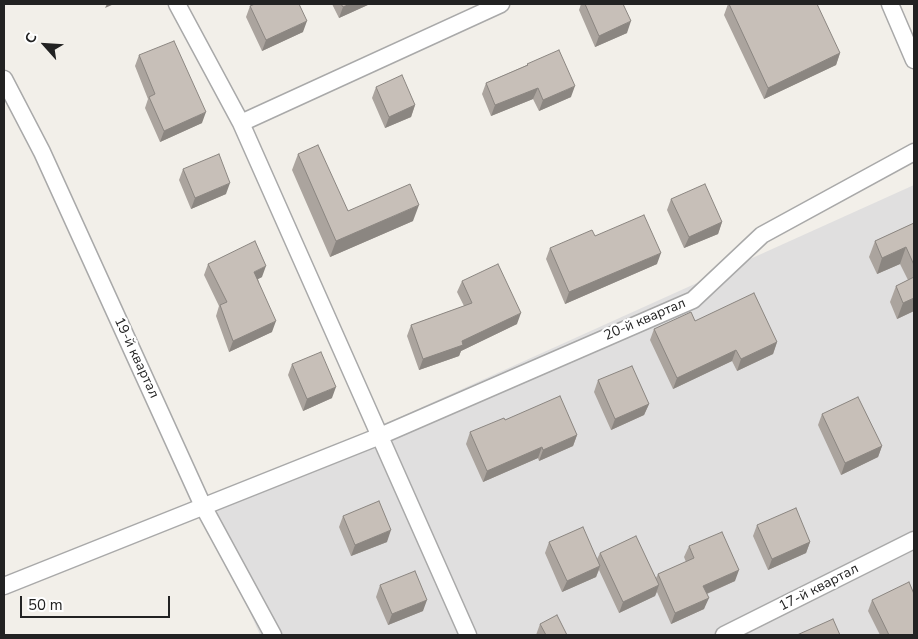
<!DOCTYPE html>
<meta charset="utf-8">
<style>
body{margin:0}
#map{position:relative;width:918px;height:639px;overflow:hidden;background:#f2efe9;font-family:"Nunito Sans",sans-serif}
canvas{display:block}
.frame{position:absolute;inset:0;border:5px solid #222;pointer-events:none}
.north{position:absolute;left:20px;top:20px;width:50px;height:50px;-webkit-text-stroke:4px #fff;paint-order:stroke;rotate:296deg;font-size:14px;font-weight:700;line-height:20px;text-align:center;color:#222}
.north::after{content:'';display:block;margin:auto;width:18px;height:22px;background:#222;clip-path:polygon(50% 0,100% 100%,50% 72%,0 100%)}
.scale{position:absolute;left:20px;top:596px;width:150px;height:22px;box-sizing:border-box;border:2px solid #222;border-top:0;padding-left:6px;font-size:15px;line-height:18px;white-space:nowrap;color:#222;-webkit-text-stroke:4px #fff;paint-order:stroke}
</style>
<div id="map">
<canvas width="918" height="639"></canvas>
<div class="frame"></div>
<div class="north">С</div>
<div class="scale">50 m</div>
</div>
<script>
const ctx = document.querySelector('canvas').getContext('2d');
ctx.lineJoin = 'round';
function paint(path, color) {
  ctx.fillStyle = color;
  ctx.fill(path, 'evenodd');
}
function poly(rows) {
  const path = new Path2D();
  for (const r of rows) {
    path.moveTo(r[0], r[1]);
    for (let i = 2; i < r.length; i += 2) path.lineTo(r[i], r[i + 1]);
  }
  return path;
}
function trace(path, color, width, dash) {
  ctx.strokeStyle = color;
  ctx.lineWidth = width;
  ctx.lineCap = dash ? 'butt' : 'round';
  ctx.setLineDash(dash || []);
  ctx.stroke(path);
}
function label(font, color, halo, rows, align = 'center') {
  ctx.font = font + ' "Nunito Sans",sans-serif';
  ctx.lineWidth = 4.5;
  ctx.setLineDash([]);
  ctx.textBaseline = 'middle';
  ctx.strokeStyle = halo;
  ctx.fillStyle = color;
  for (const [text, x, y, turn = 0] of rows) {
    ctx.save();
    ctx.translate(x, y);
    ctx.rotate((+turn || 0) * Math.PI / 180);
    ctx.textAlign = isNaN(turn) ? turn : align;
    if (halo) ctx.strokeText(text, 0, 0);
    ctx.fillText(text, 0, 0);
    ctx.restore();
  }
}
const residential = poly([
 [914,185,914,635,260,635,203,506]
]);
const street = poly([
 [177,4,241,123,501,4],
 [890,4,914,60],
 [4,79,42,152,203,506,273,635],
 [241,123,468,635],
 [4,586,380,436,693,300,762,235,914,152],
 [724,635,914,540]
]);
const wall = poly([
 [332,4,370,4,339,18],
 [581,4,623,4,627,33,595,47,579,10],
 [728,4,840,53,836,65,764,99,724,15],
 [250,6,303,32,262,51,246,17],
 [139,55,202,123,160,142,145,108,148,99,135,66],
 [527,64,571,97,539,111,533,99,491,116,482,94,486,83,527,65],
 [376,87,415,105,411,117,385,128,372,98],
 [298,154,348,211,413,221,330,257,292,170],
 [183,169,226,194,191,209,179,180],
 [671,199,722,222,718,234,684,248,667,210],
 [914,223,914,311,897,319,890,302,896,286,908,280,900,264,877,274,869,257,875,241],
 [595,236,657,264,565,304,546,259,550,248],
 [208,264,262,277,258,279,272,332,229,352,216,316,219,306,204,275],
 [462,281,517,324,461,351,459,356,419,370,407,336,411,325,464,306,457,292],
 [695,321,777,342,773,354,737,371,732,361,673,389,650,340,654,329],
 [292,364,332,398,303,411,288,375],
 [598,380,649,404,644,415,611,430,594,392],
 [822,414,882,446,878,457,841,475,818,425],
 [505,420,577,435,573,446,539,461,538,458,483,482,466,444,470,432],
 [343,516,387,542,351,556,339,527],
 [757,525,810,542,806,553,768,570,753,536],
 [549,542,597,559,600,553,656,578,658,574,686,562,684,557,689,546,735,581,707,594,704,609,671,624,657,592,655,596,619,613,599,570,596,577,562,592,545,553],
 [380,585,423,611,388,625,376,597],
 [872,600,914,635,880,635,868,611],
 [540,624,567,635,536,635]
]);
const shadedWall = poly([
 [107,4,114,4,105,8],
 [350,4,370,4,339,18,343,7],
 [307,21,303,32,262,51,266,40],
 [631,21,627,33,595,47,599,36],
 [840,53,836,65,764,99,768,88],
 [575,86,571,97,539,111,543,100],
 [538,88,533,99,491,116,495,105],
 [415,105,411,117,385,128,389,117],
 [206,112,202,123,160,142,164,131],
 [230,183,226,194,191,209,195,198],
 [419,205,413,221,330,257,336,241],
 [722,222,718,234,684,248,689,237],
 [906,247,900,264,877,274,882,258],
 [661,253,657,264,565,304,569,292],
 [266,266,262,277,250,283,254,272],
 [914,298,914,311,897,319,903,303],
 [521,313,517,324,461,351,459,356,419,370,423,359],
 [276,321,272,332,229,352,233,341],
 [777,342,773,354,737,371,741,359],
 [736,350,732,361,673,389,677,378],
 [336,387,332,398,303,411,307,399],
 [649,404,644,415,611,430,615,419],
 [577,435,573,446,539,461,543,450],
 [882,446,878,457,841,475,845,463],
 [542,447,538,458,483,482,487,471],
 [391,530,387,542,351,556,355,545],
 [810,542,806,553,768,570,772,559],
 [600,566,596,577,562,592,567,581],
 [739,570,735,581,699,597,703,586],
 [659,585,655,596,619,613,623,602],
 [709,598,704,609,671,624,675,613],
 [427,600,423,611,388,625,392,614]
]);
const building = poly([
 [255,4,299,4,307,21,266,40,250,6,255,4],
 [341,4,350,4,343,7,341,4],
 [585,4,623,4,631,21,599,36,585,4],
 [729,4,817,4,840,53,768,88,729,4],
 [174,41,206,112,164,131,149,97,155,94,139,55,174,41],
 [559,50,575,86,543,100,538,88,495,105,486,83,528,65,527,64,559,50],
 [402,75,415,105,389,117,376,87,402,75],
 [318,145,348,211,410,184,419,205,336,241,298,154,318,145],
 [219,154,230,183,195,198,183,169,219,154],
 [705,184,722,222,689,237,671,199,705,184],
 [644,215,661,253,569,292,550,248,592,230,595,236,644,215],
 [914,223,914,265,906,247,882,258,875,241,914,223],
 [255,241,266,266,254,272,276,321,233,341,220,305,227,302,208,264,255,241],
 [498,264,521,313,462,341,463,345,423,359,411,325,472,303,462,281,498,264],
 [914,277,914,298,903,303,896,286,914,277],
 [754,293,777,342,741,359,736,350,677,378,654,329,691,312,695,321,754,293],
 [321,352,336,387,307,399,292,364,321,352],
 [632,366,649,404,615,419,598,380,632,366],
 [560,396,577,435,543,450,542,447,487,471,470,432,504,418,505,420,560,396],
 [858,397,882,446,845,463,822,414,858,397],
 [379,501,391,530,355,545,343,516,379,501],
 [796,508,810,542,772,559,757,525,796,508],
 [583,527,600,566,567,581,549,542,583,527],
 [722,532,739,570,703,586,709,598,675,613,658,574,694,558,689,546,722,532],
 [636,536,659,585,623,602,600,553,636,536],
 [415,571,427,600,392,614,380,585,415,571],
 [909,582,914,594,914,635,889,635,872,600,909,582],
 [557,615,567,635,546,635,540,624,557,615],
 [833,619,840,635,797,635,833,619]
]);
const streetNames = [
 ["20-й квартал",645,320,-23],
 ["19-й квартал",136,358,65],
 ["17-й квартал",819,588,-27]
];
paint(residential, '#e0dfdf');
trace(street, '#a9a9a9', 19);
trace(street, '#fff', 16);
paint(wall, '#aba49e');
paint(shadedWall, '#8b8681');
paint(building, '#c7bfb8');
trace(building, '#8b8681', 1);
label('14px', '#222', '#fff', streetNames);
</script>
